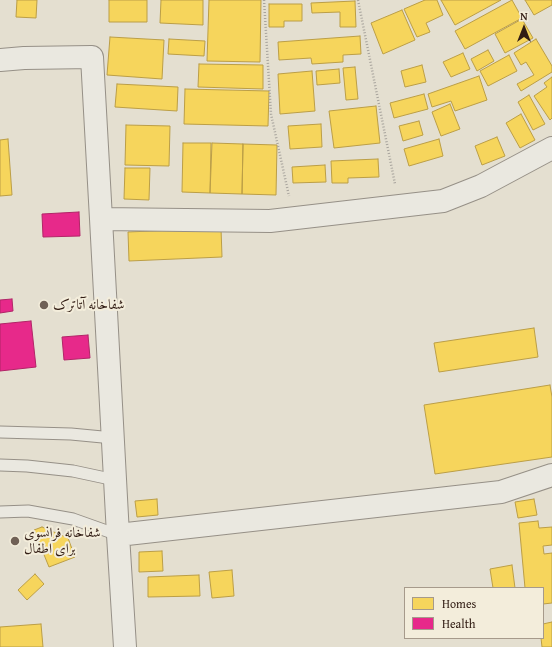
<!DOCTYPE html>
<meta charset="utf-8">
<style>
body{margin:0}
#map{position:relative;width:552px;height:647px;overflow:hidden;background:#e4dfd0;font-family:"Gentium Book Plus",serif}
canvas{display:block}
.legend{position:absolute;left:404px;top:587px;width:140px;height:52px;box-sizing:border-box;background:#f3eddb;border:1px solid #a69a8b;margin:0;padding:5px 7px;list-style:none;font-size:12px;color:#321d14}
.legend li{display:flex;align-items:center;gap:8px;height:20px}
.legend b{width:20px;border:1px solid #a69a8b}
.north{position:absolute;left:504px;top:8px;width:40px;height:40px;-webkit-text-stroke:3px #f3eddb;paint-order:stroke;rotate:0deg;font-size:11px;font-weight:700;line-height:16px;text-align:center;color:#321d14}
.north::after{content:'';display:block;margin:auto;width:14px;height:18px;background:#321d14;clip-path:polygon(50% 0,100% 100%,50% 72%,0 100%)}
</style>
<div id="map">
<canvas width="552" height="647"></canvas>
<ul class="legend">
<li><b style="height:11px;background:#f6d55c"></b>Homes</li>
<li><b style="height:11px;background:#e7298a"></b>Health</li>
</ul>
<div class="north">N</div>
</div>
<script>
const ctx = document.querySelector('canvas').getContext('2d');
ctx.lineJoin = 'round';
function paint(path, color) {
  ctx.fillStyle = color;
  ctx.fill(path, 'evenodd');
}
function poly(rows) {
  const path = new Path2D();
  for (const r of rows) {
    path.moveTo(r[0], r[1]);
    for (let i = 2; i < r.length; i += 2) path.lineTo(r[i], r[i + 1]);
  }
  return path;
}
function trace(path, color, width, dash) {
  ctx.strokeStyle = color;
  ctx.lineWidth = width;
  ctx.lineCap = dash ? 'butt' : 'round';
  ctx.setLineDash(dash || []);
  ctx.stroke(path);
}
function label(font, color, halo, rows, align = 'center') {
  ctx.font = font + ' "Gentium Book Plus",Amiri,serif';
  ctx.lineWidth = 4;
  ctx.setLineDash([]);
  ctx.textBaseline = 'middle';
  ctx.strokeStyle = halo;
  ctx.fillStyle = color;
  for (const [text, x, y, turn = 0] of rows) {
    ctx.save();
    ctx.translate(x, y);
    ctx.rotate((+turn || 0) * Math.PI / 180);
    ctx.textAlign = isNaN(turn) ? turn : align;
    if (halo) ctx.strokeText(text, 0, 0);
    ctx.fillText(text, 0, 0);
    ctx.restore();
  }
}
const homes = poly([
 [17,0,37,0,36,18,16,17,17,0],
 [109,0,147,0,147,22,109,22,109,0],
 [161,0,203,0,203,25,160,23,161,0],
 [209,0,261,0,260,62,207,61,209,0],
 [425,0,437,0,443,15,426,23,430,32,417,37,404,9,425,0],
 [441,0,501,0,455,25,441,0],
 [512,0,522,18,465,49,455,31,512,0],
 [525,0,552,0,552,5,534,15,525,0],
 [355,1,356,27,340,27,340,12,312,13,311,3,355,1],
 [269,4,302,4,302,21,284,21,284,27,269,27,269,4],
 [402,10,415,40,383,54,371,23,402,10],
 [522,19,533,38,505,53,495,34,522,19],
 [360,36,361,54,343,55,343,62,312,64,311,58,279,60,278,42,360,36],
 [110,37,164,40,162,79,107,75,110,37],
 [169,39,205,41,204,56,168,54,169,39],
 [536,39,552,66,552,72,521,91,517,84,534,75,526,62,521,65,514,53,536,39],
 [488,50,494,61,477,71,471,59,488,50],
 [463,53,470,69,451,77,443,62,463,53],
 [509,55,517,71,488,86,480,71,509,55],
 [199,64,263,65,263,89,198,87,199,64],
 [422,65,426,82,405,87,401,71,422,65],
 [355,67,358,99,346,100,343,68,355,67],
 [339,69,340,83,317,85,316,71,339,69],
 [312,71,315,111,280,114,278,74,312,71],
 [479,76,487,100,455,111,451,101,432,107,428,94,479,76],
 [552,77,552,118,550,120,534,96,547,87,544,83,552,77],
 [117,84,178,87,177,111,115,107,117,84],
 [185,89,269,91,268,126,184,124,185,89],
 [424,94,428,109,394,118,390,103,424,94],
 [529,95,545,124,533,130,518,102,529,95],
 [450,104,460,129,441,136,432,112,450,104],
 [376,106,380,143,334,148,329,111,376,106],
 [521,114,535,140,520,148,506,123,521,114],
 [419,121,423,135,403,141,399,126,419,121],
 [321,124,322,147,290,149,288,126,321,124],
 [126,125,170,126,169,166,125,165,126,125],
 [497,137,505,156,482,165,475,146,497,137],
 [8,139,12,195,0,196,0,140,8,139],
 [439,139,443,156,409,166,404,149,439,139],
 [183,143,211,143,210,193,182,192,183,143],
 [212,143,243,144,242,194,210,193,212,143],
 [243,144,277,145,276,195,242,194,243,144],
 [378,159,379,177,348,178,348,183,332,183,331,161,378,159],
 [325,165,326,182,293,183,292,167,325,165],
 [125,168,150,168,149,200,124,199,125,168],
 [221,228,222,257,129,261,128,232,221,228],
 [534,328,538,357,439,372,434,343,534,328],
 [550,385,552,397,552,457,435,474,424,405,550,385],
 [157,499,158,515,137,517,135,501,157,499],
 [534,499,537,515,518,518,515,502,534,499],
 [538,521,539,528,552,527,552,545,543,546,544,554,552,553,552,603,543,604,543,588,525,588,519,523,538,521],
 [42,527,68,538,75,557,49,567,34,530,42,527],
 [162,551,163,571,139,572,139,552,162,551],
 [512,565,515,588,493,588,490,569,512,565],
 [232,570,234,596,212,598,209,572,232,570],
 [35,574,44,584,27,600,18,590,35,574],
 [199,575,200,596,148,597,148,577,199,575],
 [552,622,552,647,542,647,541,638,543,638,543,624,552,622],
 [41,624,43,647,0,647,0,627,41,624]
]);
const health = poly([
 [79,212,80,236,43,237,42,214,79,212],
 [12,299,13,311,0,313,0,300,12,299],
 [31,321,36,367,0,371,0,324,31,321],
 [88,335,90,358,64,360,62,337,88,335]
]);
const path = poly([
 [264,0,271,114,289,196],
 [358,0,395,184]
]);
const lane = poly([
 [0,432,71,434,113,438],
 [0,465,27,466,73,471,115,480],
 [0,512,28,511,73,519,118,535]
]);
const street = poly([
 [0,60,24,58,92,57,101,219,270,221,443,201,481,186,552,148],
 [101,219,118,535,125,647],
 [118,535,501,492,552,475]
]);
const markers = [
 [44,305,5,"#706156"],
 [15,541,5,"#706156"]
];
const poiNames = [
 ["شفاخانه آتاترک",53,305],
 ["شفاخانه فرانسوی",24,533],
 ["برای اطفال",24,549]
];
paint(homes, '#f6d55c');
trace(homes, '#bb9e46', 1);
paint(health, '#e7298a');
trace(health, '#b12567', 1);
trace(lane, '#969087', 13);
trace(street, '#969087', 24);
trace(path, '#a8a49d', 2.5, [1, 2]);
trace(lane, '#eae8e0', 11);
trace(street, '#eae8e0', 22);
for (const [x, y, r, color] of markers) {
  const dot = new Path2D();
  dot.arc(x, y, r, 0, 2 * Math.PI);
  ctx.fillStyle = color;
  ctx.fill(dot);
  trace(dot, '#f3eddb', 1.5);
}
label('14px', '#321d14', '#f3eddb', poiNames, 'left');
</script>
